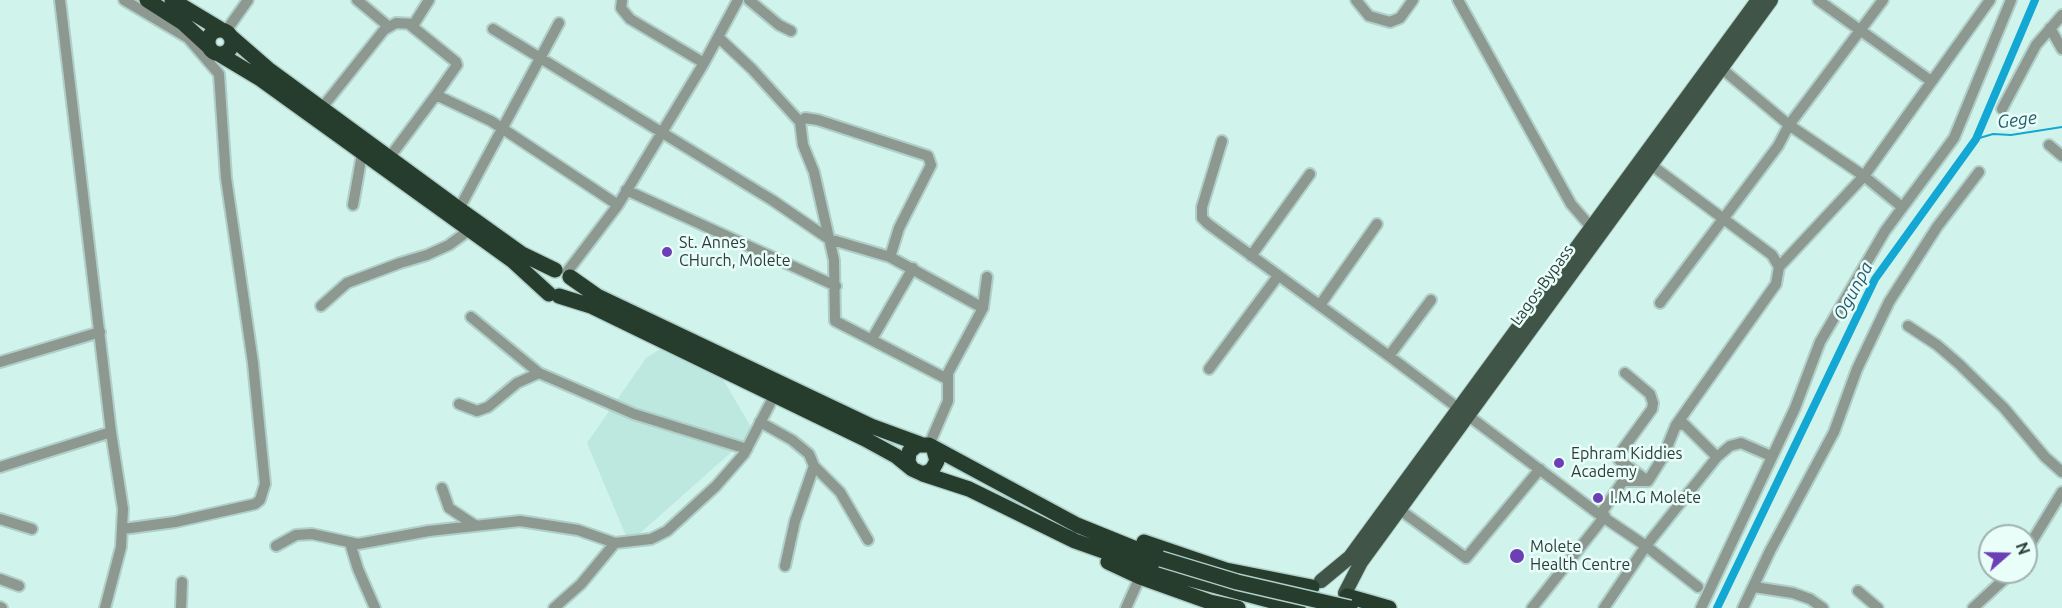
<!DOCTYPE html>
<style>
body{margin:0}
#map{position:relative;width:2062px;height:608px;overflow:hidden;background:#d0f4ec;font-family:Ubuntu,sans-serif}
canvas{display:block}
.north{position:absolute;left:1978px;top:524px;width:60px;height:60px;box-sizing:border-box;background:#e9fef9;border:2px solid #9fb1ad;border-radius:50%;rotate:70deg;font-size:16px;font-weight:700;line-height:24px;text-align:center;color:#2f3d3a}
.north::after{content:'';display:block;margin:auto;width:21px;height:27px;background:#6d3fb7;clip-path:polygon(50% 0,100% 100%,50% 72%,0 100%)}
</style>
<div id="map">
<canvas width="2062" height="608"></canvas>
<div class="north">N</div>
</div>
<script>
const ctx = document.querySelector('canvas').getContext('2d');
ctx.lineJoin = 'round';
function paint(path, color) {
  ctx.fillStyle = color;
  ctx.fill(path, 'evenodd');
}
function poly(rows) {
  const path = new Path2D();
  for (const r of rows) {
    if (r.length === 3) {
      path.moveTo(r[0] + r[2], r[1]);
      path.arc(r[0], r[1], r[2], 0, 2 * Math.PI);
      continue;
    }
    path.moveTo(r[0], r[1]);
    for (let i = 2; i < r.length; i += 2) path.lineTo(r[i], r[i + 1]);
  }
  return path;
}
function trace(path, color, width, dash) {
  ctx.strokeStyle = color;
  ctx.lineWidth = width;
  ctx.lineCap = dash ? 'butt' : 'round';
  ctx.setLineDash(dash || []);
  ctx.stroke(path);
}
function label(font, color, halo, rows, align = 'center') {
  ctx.font = font + ' Ubuntu,sans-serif';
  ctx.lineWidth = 5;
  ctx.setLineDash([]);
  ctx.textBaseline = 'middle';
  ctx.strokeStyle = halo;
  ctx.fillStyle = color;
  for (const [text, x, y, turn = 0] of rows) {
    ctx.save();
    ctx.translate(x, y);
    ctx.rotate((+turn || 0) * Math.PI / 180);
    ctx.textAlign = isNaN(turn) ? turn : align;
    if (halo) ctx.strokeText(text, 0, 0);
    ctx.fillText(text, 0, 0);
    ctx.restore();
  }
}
const built = poly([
 [662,348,721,376,754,432,629,543,587,443,646,358]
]);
const stream = poly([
 [1976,139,1993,134,2011,135,2062,127]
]);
const canal = poly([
 [1717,608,1875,279,1976,139,2035,0]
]);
const minor = poly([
 [60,0,111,432,123,509,121,547,105,608],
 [357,0,388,26],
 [622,0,621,8,630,19,704,63],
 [749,0,779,25,791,31],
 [1356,0,1369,16,1390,22,1400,18,1413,0],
 [1458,0,1571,204,1590,226],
 [1818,0,1931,81],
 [409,24,456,62,457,65,436,95],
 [2050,28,2062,49],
 [493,29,772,200,829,239,890,257,983,308],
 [226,31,248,0],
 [718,37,752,69,800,122,803,145,814,172,834,260,835,321,947,379],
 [1721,68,1789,125,1864,176,1990,0],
 [321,109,384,30,396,23,414,24,429,0],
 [2002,109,2036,45,2062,15],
 [800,122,805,118,818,120,928,156,931,165,899,228,890,257],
 [1222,141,1202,207,1202,218,1208,224,1389,356,1600,515,1646,546,1698,587],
 [2049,145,2062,156],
 [389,158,436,95,491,121,618,205],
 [1650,164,1772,255,1779,267,1776,284,1676,425,1684,424,1717,457],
 [626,190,836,286],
 [353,205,362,154],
 [459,209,559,23],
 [1251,256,1310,174],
 [1779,267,1864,176,1902,207],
 [567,272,618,205,704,63,738,0],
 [1660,303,1778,146,1789,125,1883,0],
 [1320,305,1377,224],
 [321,306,347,283,400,263,427,255,449,245,468,231],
 [471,317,539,373,634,414,747,449],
 [1908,326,1937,345,1959,364,2004,408,2045,457,2062,472],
 [872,339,913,268],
 [1389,356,1431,300],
 [0,362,100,332],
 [1209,369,1278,276],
 [1625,373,1650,394,1653,403,1652,409,1620,453,1619,460,1648,481],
 [459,404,477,411,488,407,517,383,539,373],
 [760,422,792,440,809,454,814,466,840,492,868,540],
 [929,445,948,401,948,373,983,308,987,277],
 [0,467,111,432],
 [442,488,449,508,476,526],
 [1400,510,1466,558,1540,469],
 [1600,515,1623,481,1648,481,1663,457,1676,425],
 [0,519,32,529],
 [123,529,175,522,255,504,260,500,265,484,253,363,226,178,219,74,188,38,124,0],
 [350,543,358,569,375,608],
 [276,546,296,535,312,534,358,544,429,531,520,521,578,530,615,543],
 [2026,551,2062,492],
 [785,566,795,521,814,466],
 [0,579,19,586],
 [1754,587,1793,593,1810,599,1823,608],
 [1858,591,1878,608],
 [0,607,2,608],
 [181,608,182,582],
 [554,608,581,584,615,543,651,539,667,531,716,486,744,454,774,396],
 [1126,608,1140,577],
 [1532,608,1605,516],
 [1604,608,1646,546,1717,457,1730,446,1741,443,1771,456],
 [1701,608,1795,408,1820,342,1885,231,1954,138,2011,0],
 [1743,608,1770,551,1834,432,1857,369,1889,302,1937,227,1979,172],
 [1973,608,2012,572]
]);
const major = poly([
 [1321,581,1350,557,1758,0],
 [1345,593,1361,562,1771,0]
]);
const highway = poly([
 [147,0,183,23,208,46],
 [172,0,220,29],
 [220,42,12],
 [230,36,268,69,459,209,522,254,555,270],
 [219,54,259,78,513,261,549,294],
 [570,277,597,296,871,426,920,444],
 [559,296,591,306,865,439,896,456,912,469],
 [934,450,937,461,932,470,923,474,912,469,908,462,909,452,917,445,929,445,1077,525,1161,559],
 [923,474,969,489,1075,541,1157,570,1298,608],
 [1144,542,1226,570,1312,587],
 [1108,562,1140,577,1210,602,1238,608],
 [1347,596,1389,608]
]);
const highwayBridge = poly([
 [1161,559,1237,582,1350,608]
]);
const markers = [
 [667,252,6,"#6d3fb7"],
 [1559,463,6,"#6d3fb7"],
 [1598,498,6,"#6d3fb7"],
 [1517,556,8,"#6d3fb7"]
];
const poiNames = [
 ["St. Annes",679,243],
 ["CHurch, Molete",679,261],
 ["Ephram Kiddies",1571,454],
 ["Academy",1571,472],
 ["I.M.G Molete",1610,498],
 ["Molete",1530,547],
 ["Health Centre",1530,565]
];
const streetNames = [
 ["Lagos Bypass",1542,285,-54]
];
const waterNames = [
 ["Gege",2017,120,-7],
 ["Ogunpa",1853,291,-62]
];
paint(built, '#bce8df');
trace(stream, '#13a7d4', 2);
trace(canal, '#13a7d4', 8);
trace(minor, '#b0cfc8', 14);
trace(major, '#b0cfc8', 16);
trace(highway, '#b0cfc8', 18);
trace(minor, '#8c9890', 10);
trace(major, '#405447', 14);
trace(highway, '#263d2e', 15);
trace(highwayBridge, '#b0cfc8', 18, []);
trace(highwayBridge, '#263d2e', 15);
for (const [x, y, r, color] of markers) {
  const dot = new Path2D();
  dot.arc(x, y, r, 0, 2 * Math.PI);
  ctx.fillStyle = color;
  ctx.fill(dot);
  trace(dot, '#e9fef9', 2);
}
label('16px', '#2f3d3a', '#e9fef9', poiNames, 'left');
label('16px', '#2f3d3a', '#e9fef9', streetNames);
label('italic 18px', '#285b6f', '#e9fef9', waterNames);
</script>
